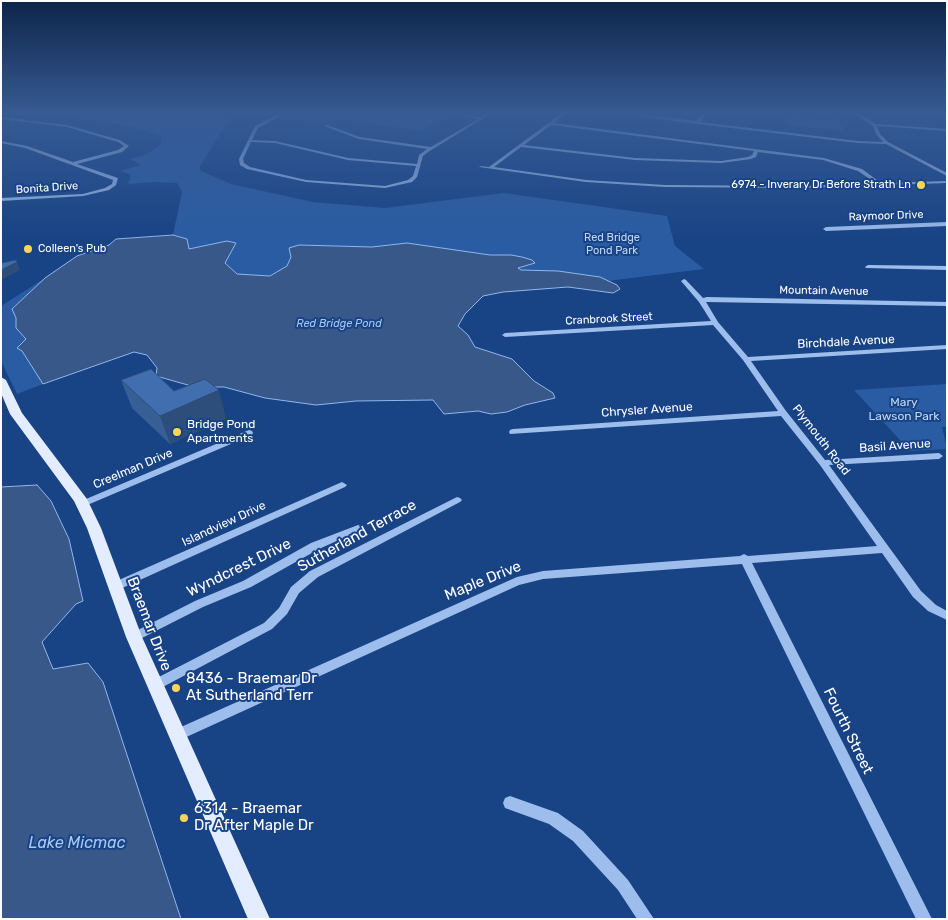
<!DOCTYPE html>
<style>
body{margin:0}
#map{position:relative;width:948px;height:920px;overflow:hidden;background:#184385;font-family:Rubik,sans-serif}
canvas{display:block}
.frame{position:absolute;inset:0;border:2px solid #fff;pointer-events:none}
</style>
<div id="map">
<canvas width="948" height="920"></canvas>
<div class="frame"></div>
</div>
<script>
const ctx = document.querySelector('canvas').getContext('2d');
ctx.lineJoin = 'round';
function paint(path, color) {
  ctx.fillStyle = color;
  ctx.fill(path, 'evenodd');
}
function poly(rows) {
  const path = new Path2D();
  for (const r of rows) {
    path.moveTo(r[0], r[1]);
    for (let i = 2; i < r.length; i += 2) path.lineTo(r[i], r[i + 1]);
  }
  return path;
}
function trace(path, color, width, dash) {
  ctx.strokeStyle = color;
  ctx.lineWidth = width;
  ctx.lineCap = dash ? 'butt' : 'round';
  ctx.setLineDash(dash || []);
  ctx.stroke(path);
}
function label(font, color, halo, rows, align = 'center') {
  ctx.font = font + ' Rubik,sans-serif';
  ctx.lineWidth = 4;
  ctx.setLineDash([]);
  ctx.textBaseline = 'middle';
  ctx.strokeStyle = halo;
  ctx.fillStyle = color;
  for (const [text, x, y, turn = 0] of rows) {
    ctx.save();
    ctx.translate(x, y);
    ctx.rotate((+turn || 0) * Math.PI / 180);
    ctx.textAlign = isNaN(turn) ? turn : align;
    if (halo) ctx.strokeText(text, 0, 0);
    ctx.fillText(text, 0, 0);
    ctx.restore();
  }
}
const green = poly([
 [46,113,225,113,228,120,199,168,201,171,231,184,313,202,385,208,504,193,667,216,675,246,704,269,608,281,600,277,558,271,521,270,517,269,530,265,532,260,522,257,511,255,490,255,407,243,372,247,299,245,287,266,270,276,237,274,225,263,236,243,227,241,189,249,186,239,173,235,182,192,177,183,154,182,128,184,131,175,120,171,141,165,130,159,145,155,160,145,162,137,128,126],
 [291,113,431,113,449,116,422,131,331,118,327,123,318,123,280,118],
 [833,115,835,115,834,119,842,126,845,131,788,125,790,120,787,118,788,116,831,121],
 [45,278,12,309,16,318,16,328,26,339,17,348,22,351,43,384,17,394,1,361,1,306],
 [947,384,947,427,942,427,947,449,910,451,854,390]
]);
const water = poly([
 [173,235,187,239,189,249,227,241,236,243,225,263,237,274,270,276,287,266,291,257,289,248,299,245,372,247,407,243,490,255,511,255,522,257,532,260,535,263,518,268,521,270,558,271,600,277,617,285,620,289,613,293,568,287,503,292,483,296,465,314,458,326,468,335,475,347,512,359,534,381,553,393,555,398,525,405,507,412,491,414,478,411,444,414,433,400,356,401,316,405,265,398,224,387,195,387,156,376,157,368,147,355,134,352,43,384,22,351,17,348,26,339,16,328,16,318,12,309,45,278,77,256,109,245,116,239,173,235],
 [37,485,51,501,69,539,83,601,76,604,42,642,53,669,88,663,103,682,181,919,1,919,1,487,37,485]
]);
const minor = poly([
 [281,113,286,113,258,128,252,140,275,141,348,158,417,164,419,155,427,149,359,139,324,126,327,125,360,137,431,147,478,119,445,113,481,117,487,113,492,113,428,152,423,156,417,177,412,182,385,188,306,182,247,169,240,165,239,159,255,126,281,113],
 [251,142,275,143,348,160,416,166,413,176,408,180,385,186,306,180,250,167,244,163,243,159,251,142],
 [562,113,567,113,554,123,824,158,862,169,881,183,947,181,947,183,804,188,665,187,586,182,479,167,481,166,489,167,562,113],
 [551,125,754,151,752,155,748,157,721,161,635,158,524,145,551,125],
 [521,147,635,160,721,163,751,159,756,157,758,152,823,160,858,171,876,183,804,186,665,185,586,180,494,167,521,147],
 [635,113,696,121,703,113,707,113,700,122,858,141,883,142,876,134,873,126,858,116,827,113,859,113,876,124,947,129,947,131,877,126,880,134,888,142,947,173,947,176,886,144,858,143,697,124,644,117,635,113],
 [775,113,779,113,781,115,778,116,775,113],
 [1,117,67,125,120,140,129,146,122,152,77,164,118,178,116,185,109,190,83,196,1,201,1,198,83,194,105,188,112,184,113,180,25,148,1,143,1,141,27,146,73,162,118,150,124,146,118,142,67,127,1,119,1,117],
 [947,222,947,226,826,231,823,229,826,227,947,222],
 [868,265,947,266,947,270,866,268,865,267,868,265],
 [684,279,686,280,703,298,707,297,947,302,947,306,706,302,718,322,748,357,947,345,947,349,751,361,786,411,825,460,939,453,943,456,939,459,829,465,921,591,936,605,947,611,947,620,928,611,913,597,882,553,752,563,932,919,916,919,742,564,543,579,519,585,182,739,177,741,172,739,171,735,172,731,517,577,543,571,740,556,744,554,748,556,877,546,820,465,781,416,510,434,509,432,510,430,513,429,778,411,743,360,713,325,505,337,502,335,505,333,711,321,699,302,681,281,684,279],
 [249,430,252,431,253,433,252,435,85,506,79,506,77,504,79,502,249,430],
 [342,482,347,485,345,487,120,589,116,590,112,589,111,586,112,583,342,482],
 [457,497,460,498,462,500,460,502,318,577,299,593,287,614,272,629,159,689,155,690,151,689,149,685,151,681,264,623,279,608,291,587,310,571,457,497],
 [358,525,361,526,363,528,361,530,319,549,251,587,203,607,138,640,134,642,130,640,128,637,130,634,195,601,243,581,311,543,358,525],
 [510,796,558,813,583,831,628,880,654,919,637,919,618,890,573,841,549,824,505,808,503,803,505,798,510,796]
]);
const major = poly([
 [1,377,6,380,22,413,87,499,101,528,142,637,270,919,248,919,126,637,87,528,74,501,10,414,1,393,1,377]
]);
const wall = poly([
 [380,113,415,113,415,115,399,123,381,120],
 [121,380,174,391,226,418,170,444,132,408]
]);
const shadedWall = poly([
 [400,113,415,113,415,115,399,123,399,114],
 [16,260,20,270,1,280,1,270],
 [219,390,226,418,170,444,160,416]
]);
const building = poly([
 [16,260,17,262,1,270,1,263,16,260],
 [151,369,174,391,205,379,219,390,160,416,121,380,151,369]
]);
const markers = [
 [921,185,5,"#ffd559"],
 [28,249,5,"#ffd559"],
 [177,432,5,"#ffd559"],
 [176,688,5,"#ffd559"],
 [184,818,5,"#ffd559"]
];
const farPoinames = [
 ["6974 - Inverary Dr Before Strath Ln",911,185],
 ["Colleen's Pub",38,249,"left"]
];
const farStreetnames = [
 ["Bonita Drive",47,188,-4],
 ["Raymoor Drive",886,216,-2],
 ["Mountain Avenue",824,291,1],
 ["Cranbrook Street",609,319,-3]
];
const farParknames = [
 ["Red Bridge",612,238],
 ["Pond Park",612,251]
];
const farWaternames = [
 ["Red Bridge Pond",339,324]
];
const streetNames = [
 ["Birchdale Avenue",846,342,-3],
 ["Chrysler Avenue",647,410,-4],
 ["Plymouth Road",821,440,52],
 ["Basil Avenue",895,446,-4],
 ["Creelman Drive",133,469,-23],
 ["Islandview Drive",224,524,-25]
];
const parkNames = [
 ["Mary",904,403],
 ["Lawson Park",904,417]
];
const poiNames = [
 ["Bridge Pond",187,425],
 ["Apartments",187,439]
];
const nearStreetnames = [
 ["Sutherland Terrace",357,536,-29],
 ["Wyndcrest Drive",239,568,-26],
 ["Maple Drive",483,581,-22],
 ["Braemar Drive",149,624,69],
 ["Fourth Street",848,731,64]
];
const nearPoinames = [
 ["8436 - Braemar Dr",186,679],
 ["At Sutherland Terr",186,696],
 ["6314 - Braemar",194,809],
 ["Dr After Maple Dr",194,826]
];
const nearWaternames = [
 ["Lake Micmac",77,843]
];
paint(green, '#2a5ca3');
paint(water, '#375889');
trace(water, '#8fb8ef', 1);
paint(minor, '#9dbeed');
paint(major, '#e3edff');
paint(wall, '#375f96');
paint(shadedWall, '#2d4d7a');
paint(building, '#406eaf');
trace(building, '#2d4d7a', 1);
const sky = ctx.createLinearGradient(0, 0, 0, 242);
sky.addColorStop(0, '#0d2549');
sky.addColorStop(0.47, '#375b94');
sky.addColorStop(1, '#375b9400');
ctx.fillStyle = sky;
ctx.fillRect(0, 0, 948, 242);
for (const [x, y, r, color] of markers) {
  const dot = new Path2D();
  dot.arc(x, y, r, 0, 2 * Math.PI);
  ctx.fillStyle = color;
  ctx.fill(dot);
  trace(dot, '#184385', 2);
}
label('11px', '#fff', '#184385', farPoinames, 'right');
label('11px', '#fff', '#184385', farStreetnames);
label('11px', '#c2d9f9', '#184385', farParknames);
label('italic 11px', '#a8c8f4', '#184385', farWaternames);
label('12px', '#fff', '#184385', streetNames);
label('12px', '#c2d9f9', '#184385', parkNames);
label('12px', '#fff', '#184385', poiNames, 'left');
label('15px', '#fff', '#184385', nearStreetnames);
label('15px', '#fff', '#184385', nearPoinames, 'left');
label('italic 16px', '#a8c8f4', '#184385', nearWaternames);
</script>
